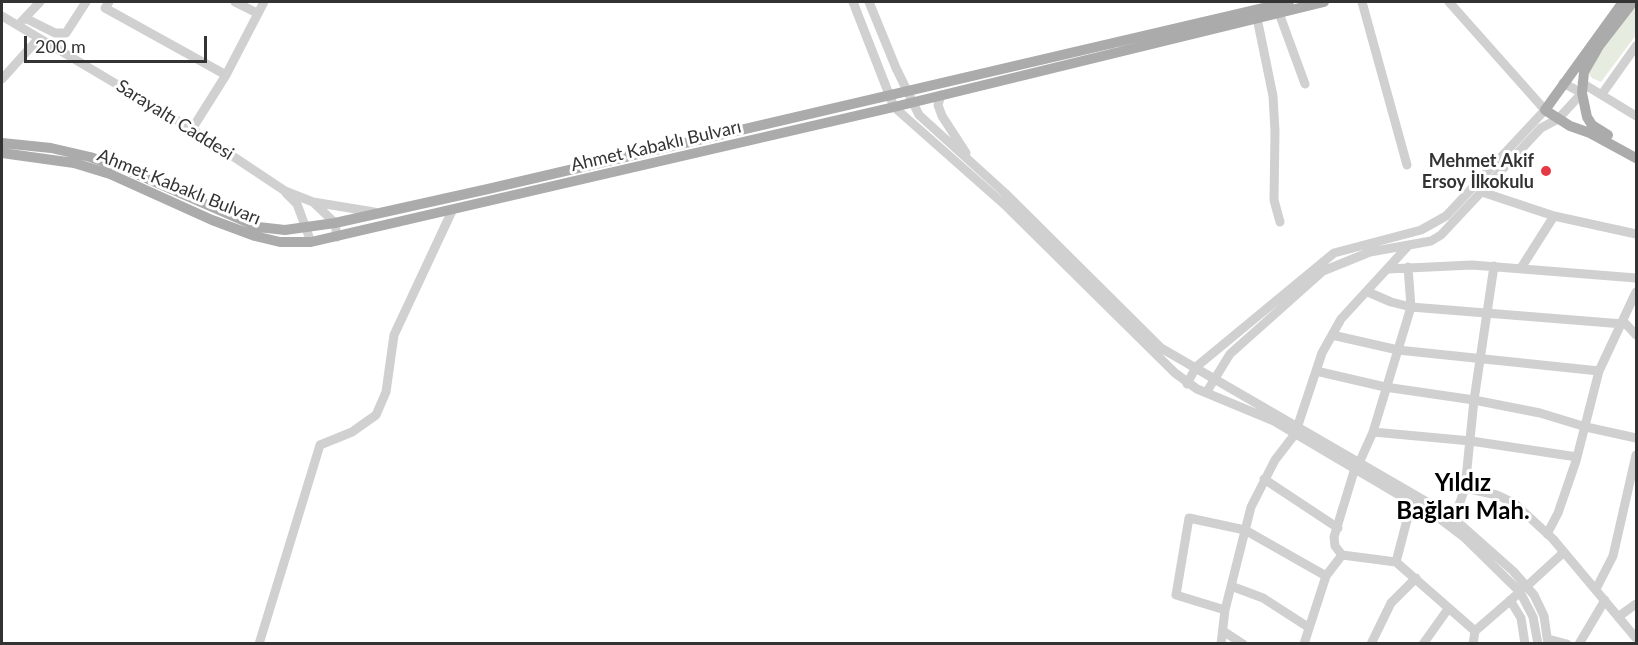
<!DOCTYPE html>
<meta charset="utf-8">
<style>
body{margin:0}
#map{position:relative;width:1638px;height:645px;overflow:hidden;background:#fff;font-family:Lato,sans-serif}
canvas{display:block}
.frame{position:absolute;inset:0;border:3px solid #333;pointer-events:none}
.scale{position:absolute;left:24px;top:36px;width:183px;height:27px;box-sizing:border-box;border:3px solid #333;border-top:0;padding-left:8px;font-size:18px;line-height:21px;white-space:nowrap;color:#333;-webkit-text-stroke:4px #fff;paint-order:stroke}
</style>
<div id="map">
<canvas width="1638" height="645"></canvas>
<div class="frame"></div>
<div class="scale">200 m</div>
</div>
<script>
const ctx = document.querySelector('canvas').getContext('2d');
ctx.lineJoin = 'round';
function paint(path, color) {
  ctx.fillStyle = color;
  ctx.fill(path, 'evenodd');
}
function poly(rows) {
  const path = new Path2D();
  for (const r of rows) {
    path.moveTo(r[0], r[1]);
    for (let i = 2; i < r.length; i += 2) path.lineTo(r[i], r[i + 1]);
  }
  return path;
}
function trace(path, color, width, dash) {
  ctx.strokeStyle = color;
  ctx.lineWidth = width;
  ctx.lineCap = dash ? 'butt' : 'round';
  ctx.setLineDash(dash || []);
  ctx.stroke(path);
}
function label(font, color, halo, rows, align = 'center') {
  ctx.font = font + ' Lato,sans-serif';
  ctx.lineWidth = 6;
  ctx.setLineDash([]);
  ctx.textBaseline = 'middle';
  ctx.strokeStyle = halo;
  ctx.fillStyle = color;
  for (const [text, x, y, turn = 0] of rows) {
    ctx.save();
    ctx.translate(x, y);
    ctx.rotate((+turn || 0) * Math.PI / 180);
    ctx.textAlign = isNaN(turn) ? turn : align;
    if (halo) ctx.strokeText(text, 0, 0);
    ctx.fillText(text, 0, 0);
    ctx.restore();
  }
}
const green = poly([
 [1636,2,1636,35,1601,82,1592,78,1588,73,1590,63]
]);
const minor = poly([
 [109,2,105,8,226,75],
 [235,2,257,13],
 [853,2,894,107,1006,206,1175,373,1197,389,1274,421,1440,519,1465,538,1520,592,1533,617,1538,644],
 [869,2,896,68,919,115,1005,193,1161,348,1451,516,1513,571,1534,595,1544,616,1548,644],
 [1362,2,1407,165],
 [1279,13,1305,84],
 [2,16,192,129,285,191,313,202,374,212],
 [25,18,55,33,66,33,86,2],
 [1257,18,1273,96,1275,131,1274,200,1280,222],
 [21,22,40,2],
 [2,79,39,38],
 [1582,83,1636,116],
 [1602,94,1636,46],
 [941,95,938,105,942,116,966,153],
 [192,129,226,75,264,2],
 [1482,192,1554,216,1636,234],
 [286,193,297,204,311,242],
 [313,202,335,223,337,237],
 [1521,268,1554,216],
 [1388,269,1472,265,1636,278],
 [1368,292,1391,302,1411,307,1623,324],
 [1624,322,1636,335],
 [1332,335,1398,350,1599,371],
 [1316,371,1385,387,1474,400,1540,413,1586,427,1636,438],
 [1187,384,1196,367,1334,253,1421,230,1446,216,1545,110,1449,2],
 [1206,393,1230,354,1323,271,1370,252,1431,241,1441,235,1541,128,1558,119,1582,93,1563,83],
 [1373,432,1471,441,1577,457],
 [1360,461,1373,432,1411,307,1408,267],
 [1264,479,1338,528],
 [1465,488,1497,495,1514,503,1553,539,1636,638],
 [1451,516,1459,505,1465,488,1474,400,1494,266],
 [1547,534,1558,513,1576,461,1599,371,1636,292],
 [1342,555,1335,546,1334,537,1355,468],
 [1396,562,1413,497],
 [1231,586,1263,598,1308,627],
 [1527,586,1564,552],
 [1596,589,1613,556,1636,455],
 [1510,600,1521,618,1525,644],
 [1225,610,1176,595,1189,518,1245,530,1326,576],
 [1618,617,1636,604],
 [1223,631,1243,644],
 [1475,631,1520,592],
 [1548,639,1567,644],
 [259,644,320,445,352,432,376,415,386,392,394,335,452,211],
 [1221,644,1225,610,1251,507,1275,460,1295,434,1322,353,1341,319,1409,245],
 [1304,644,1326,576,1342,555,1396,562,1475,631,1473,644],
 [1371,644,1391,603,1416,578],
 [1423,644,1448,609],
 [1579,644,1605,600]
]);
const major = poly([
 [1623,2,1545,110,1570,126,1590,133,1636,158],
 [1608,135,1592,125,1587,117,1582,93,1584,72,1599,46,1633,2],
 [2,143,51,148,90,157,123,168,258,227,285,230,335,223,488,189,1289,2],
 [2,153,74,163,110,174,212,220,255,236,280,242,311,242,894,107,1324,2]
]);
const markers = [
 [1546,171,6,"#e63946"]
];
const streetNames = [
 ["Sarayaltı Caddesi",175,120,32],
 ["Ahmet Kabaklı Bulvarı",656,146,-13],
 ["Ahmet Kabaklı Bulvarı",179,187,22]
];
const poiNames = [
 ["Mehmet Akif",1534,161],
 ["Ersoy İlkokulu",1534,182]
];
const districtNames = [
 ["Yıldız",1463,483],
 ["Bağları Mah.",1463,511]
];
paint(green, '#e6ecdf');
trace(minor, '#d0d0d0', 9);
trace(major, '#ababab', 10);
for (const [x, y, r, color] of markers) {
  const dot = new Path2D();
  dot.arc(x, y, r, 0, 2 * Math.PI);
  ctx.fillStyle = color;
  ctx.fill(dot);
  trace(dot, '#fff', 2);
}
label('18px', '#333', '#fff', streetNames);
label('bold 18px', '#333', '#fff', poiNames, 'right');
label('bold 24px', '#000', '#fff', districtNames);
</script>
